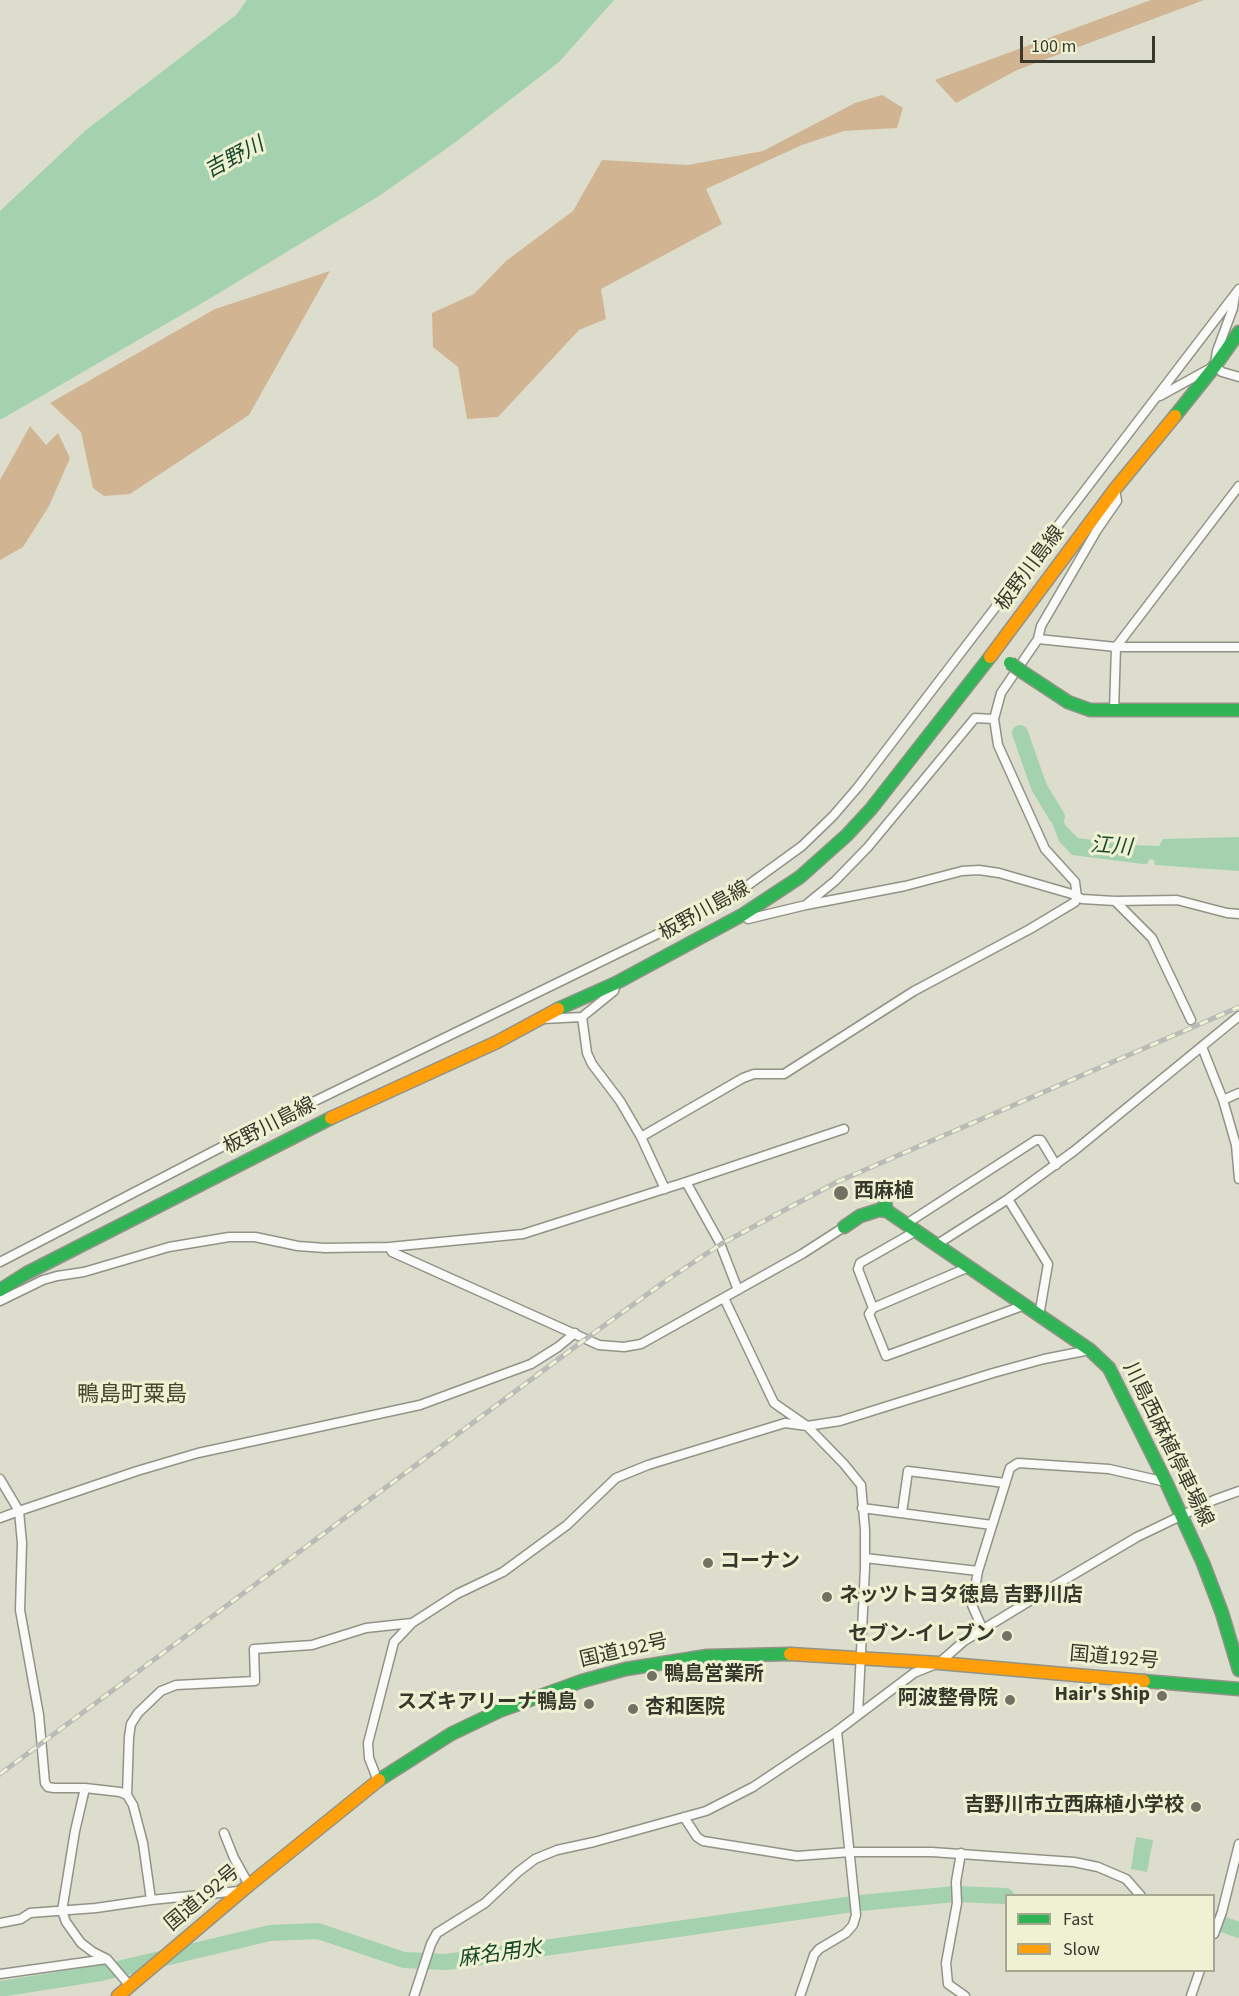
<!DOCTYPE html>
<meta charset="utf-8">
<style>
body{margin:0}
#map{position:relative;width:1239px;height:1996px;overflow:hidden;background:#dcddcd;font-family:"Source Sans 3",sans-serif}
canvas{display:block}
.legend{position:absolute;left:1005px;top:1894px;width:210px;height:78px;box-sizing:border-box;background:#eff1d3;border:2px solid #a5a790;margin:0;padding:8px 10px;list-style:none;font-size:18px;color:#37382c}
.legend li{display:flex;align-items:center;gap:12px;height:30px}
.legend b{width:30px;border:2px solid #a5a790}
.scale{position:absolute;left:1020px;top:36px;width:135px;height:27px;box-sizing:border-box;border:3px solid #37382c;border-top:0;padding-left:8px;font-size:18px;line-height:21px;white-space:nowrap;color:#37382c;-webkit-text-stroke:4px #eff1d3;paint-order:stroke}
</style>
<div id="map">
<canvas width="1239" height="1996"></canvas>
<ul class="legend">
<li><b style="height:8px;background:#30b455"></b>Fast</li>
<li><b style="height:8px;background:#ff9f0a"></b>Slow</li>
</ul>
<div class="scale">100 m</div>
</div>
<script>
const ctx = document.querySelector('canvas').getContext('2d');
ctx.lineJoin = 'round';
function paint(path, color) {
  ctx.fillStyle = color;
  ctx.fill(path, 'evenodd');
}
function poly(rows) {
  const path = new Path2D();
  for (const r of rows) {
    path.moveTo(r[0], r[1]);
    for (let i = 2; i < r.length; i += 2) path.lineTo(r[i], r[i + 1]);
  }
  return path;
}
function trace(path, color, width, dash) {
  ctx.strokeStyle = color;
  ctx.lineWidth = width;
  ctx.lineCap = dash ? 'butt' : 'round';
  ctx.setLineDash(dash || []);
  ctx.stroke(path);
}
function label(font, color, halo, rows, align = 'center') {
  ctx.font = font + ' "Source Sans 3","Noto Sans JP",sans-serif';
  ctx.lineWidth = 6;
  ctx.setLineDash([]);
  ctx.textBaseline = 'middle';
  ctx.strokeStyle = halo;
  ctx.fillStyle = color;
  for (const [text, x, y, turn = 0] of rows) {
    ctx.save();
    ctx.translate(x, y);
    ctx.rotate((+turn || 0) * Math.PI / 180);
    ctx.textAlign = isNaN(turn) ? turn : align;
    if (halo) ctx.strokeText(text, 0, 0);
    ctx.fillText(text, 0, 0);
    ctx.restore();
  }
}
const forest = poly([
 [1151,0,1204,0,1017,70,956,103,935,80],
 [882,95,903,108,897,128,844,131,802,145,706,189,722,224,601,289,606,319,579,330,498,417,467,419,458,367,433,347,432,313,474,294,506,261,573,211,602,160,688,165,763,151,855,103],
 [330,271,249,415,130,494,104,496,93,488,81,432,50,403,215,309],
 [30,426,46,445,58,433,70,458,49,506,23,547,0,560,0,480]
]);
const water = poly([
 [247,0,614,0,559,62,453,144,379,196,209,299,0,420,0,211,86,130,236,15],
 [1050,797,1066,826,1078,838,1129,845,1159,846,1163,839,1239,837,1239,871,1155,865,1154,860,1150,859,1147,864,1143,864,1072,855,1059,841,1043,800],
 [1136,1837,1153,1840,1147,1872,1131,1869]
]);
const river = poly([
 [1020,733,1039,787,1057,817],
 [1214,1921,1239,1930],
 [0,1989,101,1973,270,1933,318,1931,404,1960,446,1962,860,1903,955,1894,1006,1896]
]);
const street = poly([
 [1215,363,1217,351,1233,308,1235,295],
 [1215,366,1222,372,1239,377],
 [1160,396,1209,369],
 [1038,639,1116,647,1239,647],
 [1114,711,1116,647,1239,486],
 [1115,901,1152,938,1191,1020],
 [808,903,835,881,868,847,975,718,994,719],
 [744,914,748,919,806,905,905,886,962,871,979,870,999,873,1072,894,1082,899,1115,901,1177,900,1227,913,1239,914],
 [616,983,614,991,582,1017,587,1053,592,1064,620,1101,641,1137,665,1189],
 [543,1019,582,1017],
 [1202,1047,1223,1100,1236,1145,1239,1179],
 [1223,1100,1239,1093],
 [641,1137,743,1078,754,1074,784,1074,914,991,1030,929,1075,902,1077,897,1075,882,1045,849,998,745,994,719,1001,693,1038,639,1041,626,1097,530,1117,501,1115,489],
 [686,1182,719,1241,738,1290],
 [1008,1199,1048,1264,1039,1316],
 [906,1224,1036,1140,1041,1140,1056,1165],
 [936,1245,1008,1199,1074,1151,1239,1016],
 [389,1247,523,1234,686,1182,844,1129],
 [0,1262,237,1139,711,908,740,891,802,846,833,816,858,787,1239,289],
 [969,1267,873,1308,869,1314,886,1356,1025,1305],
 [724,1298,774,1403,807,1426,844,1464,861,1485,865,1530,865,1568,858,1714],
 [0,1301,43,1280,57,1276,84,1272,169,1247,229,1237,255,1237,298,1246,325,1248,389,1247,392,1252,599,1345,624,1347,641,1344,802,1254,844,1227],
 [873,1308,858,1269,860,1263,916,1231],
 [0,1479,19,1511,137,1471,198,1453,420,1405,531,1364,558,1347,575,1333],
 [862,1508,992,1525],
 [902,1513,908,1471,1005,1483],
 [0,1518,19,1511,22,1543,20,1610,39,1715,45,1783,48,1787,54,1788,85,1788,75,1831,62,1911,66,1922,81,1943,93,1952,107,1959],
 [865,1558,978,1571],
 [983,1630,972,1605,978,1571,1010,1468,1018,1463,1109,1469,1166,1482],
 [378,1781,369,1758,368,1743,394,1642,412,1623,457,1594,503,1572,567,1525,616,1478,648,1465,785,1423,807,1426,840,1421,993,1373,1044,1359,1090,1350],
 [85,1788,120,1792,127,1795,133,1805,143,1843,151,1900],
 [127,1795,129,1737,131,1724,138,1713,161,1691,176,1685,255,1681,254,1649,312,1645,366,1628,412,1623],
 [684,1817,697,1837,703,1841,797,1856,850,1852,932,1852,1074,1862,1098,1867,1126,1879,1141,1896],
 [224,1833,234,1858,249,1885],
 [961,1853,956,1882,957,1903,946,1963,948,1984,965,1996],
 [0,1923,21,1919,30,1913,96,1908,151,1900,239,1891],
 [1214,1934,1222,1912,1239,1844],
 [0,1974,107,1959,130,1986],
 [414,1996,431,1944,437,1933,485,1903,518,1872,535,1859,557,1850,594,1842,706,1811,753,1787,837,1731,914,1673,939,1663,964,1641,1049,1589,1137,1537,1214,1500,1239,1491],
 [800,1996,814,1955,819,1949,846,1933,853,1925,856,1915,837,1731],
 [1191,1996,1200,1970]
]);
const fast = poly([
 [1175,416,1215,366,1239,332],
 [1024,673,1068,702,1090,710,1239,710],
 [558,1009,616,983,744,914,800,877,847,835,871,809,990,657],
 [881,1187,887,1211],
 [844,1227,860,1216,879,1210,887,1211,1090,1350,1109,1368,1166,1482,1203,1563,1222,1613,1239,1670],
 [0,1290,27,1273,331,1118],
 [1144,1681,1239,1689],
 [379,1780,451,1734,499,1711,582,1681,626,1669,707,1656,790,1654]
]);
const slow = poly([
 [990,657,1115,489,1175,416],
 [331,1118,497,1042,558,1009],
 [790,1654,939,1663,1144,1681],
 [118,1996,249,1885,379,1780]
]);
const rail = poly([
 [0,1774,587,1338,667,1280,721,1244,837,1182,1239,1007]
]);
const fastBridge = poly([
 [1010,663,1024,673]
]);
const markers = [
 [841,1193,8,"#717264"],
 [708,1563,6,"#717264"],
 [827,1597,6,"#717264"],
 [1007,1636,6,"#717264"],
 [652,1676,6,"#717264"],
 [1162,1696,6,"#717264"],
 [1010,1700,6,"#717264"],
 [589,1704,6,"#717264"],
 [633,1709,6,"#717264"],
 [1196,1807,6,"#717264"]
];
const streetNames = [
 ["板野川島線",1031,569,-53],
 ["板野川島線",705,912,-29],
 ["板野川島線",270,1127,-27],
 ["川島西麻植停車場線",1167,1445,64],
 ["国道192号",624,1652,-13],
 ["国道192号",1114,1659,5],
 ["国道192号",203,1899,-40]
];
const poiNames = [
 ["西麻植",854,1193],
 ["コーナン",720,1563],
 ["ネッツトヨタ徳島 吉野川店",839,1597],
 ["セブン-イレブン",995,1636,"right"],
 ["鴨島営業所",664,1676],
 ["Hair's Ship",1150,1696,"right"],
 ["阿波整骨院",998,1700,"right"],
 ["スズキアリーナ鴨島",577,1704,"right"],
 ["杏和医院",645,1709],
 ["吉野川市立西麻植小学校",1184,1807,"right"]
];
const waterNames = [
 ["吉野川",235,159,-28],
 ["江川",1111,848,4],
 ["麻名用水",500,1955,-8]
];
const quarterNames = [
 ["鴨島町粟島",132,1396]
];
paint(forest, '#d1b592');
paint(water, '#a4d2ae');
trace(river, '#a4d2ae', 16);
trace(street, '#929387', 11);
trace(fast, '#929387', 15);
trace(slow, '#929387', 15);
trace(street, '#fafaf8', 8);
trace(fast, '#30b455', 12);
trace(slow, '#ff9f0a', 12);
trace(rail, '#babab7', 5);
trace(rail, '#eff1d3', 3, [9]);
trace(fastBridge, '#929387', 15, []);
trace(fastBridge, '#30b455', 12);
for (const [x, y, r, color] of markers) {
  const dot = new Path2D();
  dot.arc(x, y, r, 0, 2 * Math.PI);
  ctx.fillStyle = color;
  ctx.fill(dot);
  trace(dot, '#eff1d3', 2);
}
label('20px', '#37382c', '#eff1d3', streetNames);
label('bold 20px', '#37382c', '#eff1d3', poiNames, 'left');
label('italic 21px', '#17482b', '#eff1d3', waterNames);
label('22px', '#47482f', '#eff1d3', quarterNames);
</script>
